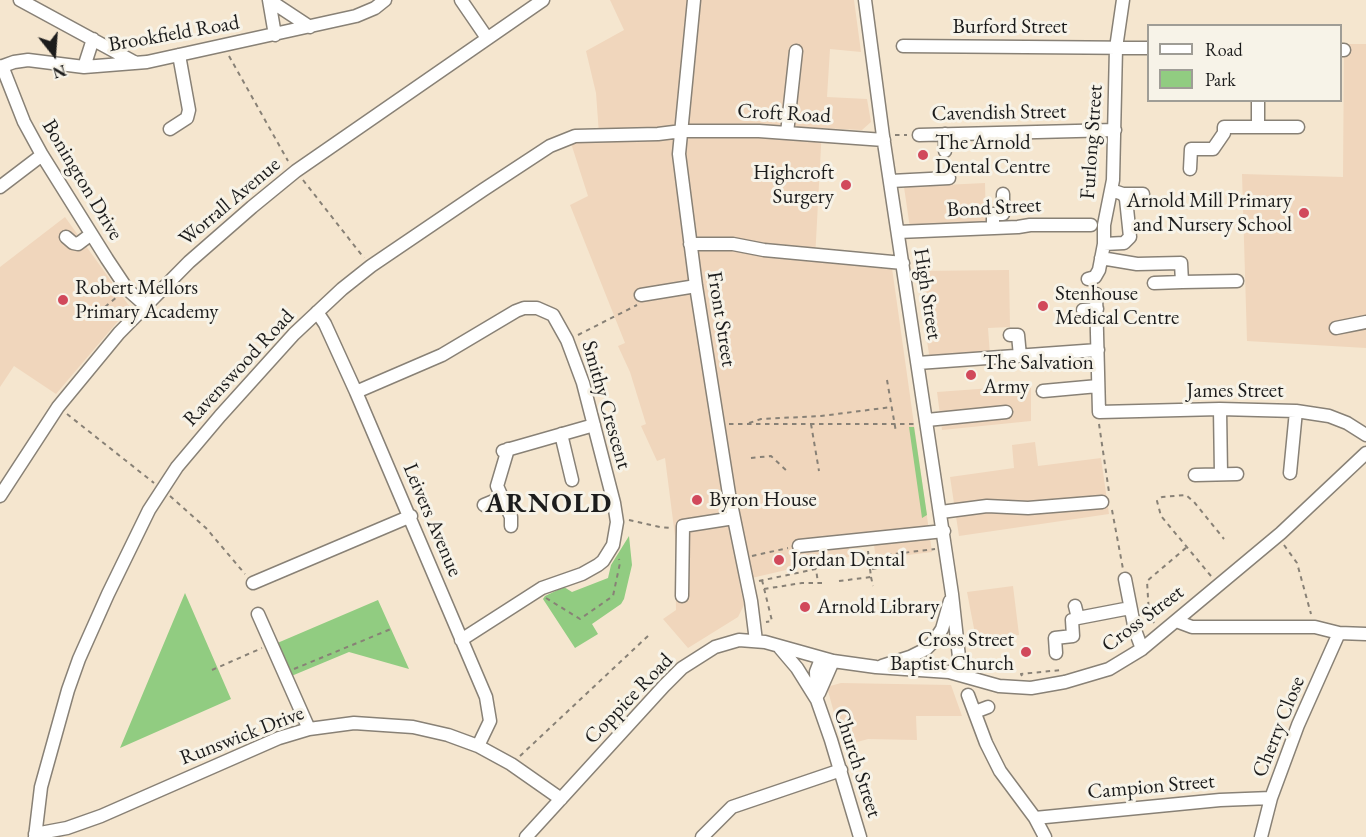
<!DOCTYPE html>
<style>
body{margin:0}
#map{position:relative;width:1366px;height:837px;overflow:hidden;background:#f5e6cf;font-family:"EB Garamond",serif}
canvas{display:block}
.legend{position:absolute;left:1147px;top:24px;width:195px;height:78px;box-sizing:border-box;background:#f7f3e8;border:2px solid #9f9d96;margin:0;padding:8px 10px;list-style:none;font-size:18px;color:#1c1c1c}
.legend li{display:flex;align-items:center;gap:12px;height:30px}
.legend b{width:30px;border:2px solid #9f9d96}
.north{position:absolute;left:24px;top:24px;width:60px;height:60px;-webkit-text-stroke:4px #f7f3e8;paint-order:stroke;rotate:163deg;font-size:16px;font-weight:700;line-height:24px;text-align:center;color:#1c1c1c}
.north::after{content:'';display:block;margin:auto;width:21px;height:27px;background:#1c1c1c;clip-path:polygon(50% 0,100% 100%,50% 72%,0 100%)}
</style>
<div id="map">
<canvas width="1366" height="837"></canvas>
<ul class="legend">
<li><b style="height:8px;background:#fff"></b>Road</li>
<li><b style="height:16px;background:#91cc81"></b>Park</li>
</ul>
<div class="north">N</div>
</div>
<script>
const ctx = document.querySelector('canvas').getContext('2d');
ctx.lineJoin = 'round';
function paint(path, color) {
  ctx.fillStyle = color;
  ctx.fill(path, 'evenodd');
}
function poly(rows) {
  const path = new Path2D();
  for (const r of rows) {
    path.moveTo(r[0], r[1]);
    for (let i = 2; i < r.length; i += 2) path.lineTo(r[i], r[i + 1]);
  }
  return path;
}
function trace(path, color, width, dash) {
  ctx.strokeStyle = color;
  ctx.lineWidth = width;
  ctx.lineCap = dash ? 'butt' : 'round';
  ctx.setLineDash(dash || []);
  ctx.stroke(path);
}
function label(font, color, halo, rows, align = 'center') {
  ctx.font = font + ' "EB Garamond",serif';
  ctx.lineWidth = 6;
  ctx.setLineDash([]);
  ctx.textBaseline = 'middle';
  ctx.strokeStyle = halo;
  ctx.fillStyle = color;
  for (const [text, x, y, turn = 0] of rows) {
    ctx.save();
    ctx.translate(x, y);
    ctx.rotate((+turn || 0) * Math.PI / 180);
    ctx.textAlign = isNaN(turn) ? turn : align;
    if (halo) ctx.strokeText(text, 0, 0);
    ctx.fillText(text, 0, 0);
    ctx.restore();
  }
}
const built = poly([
 [610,0,854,0,861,52,830,49,827,97,867,99,871,122,862,130,822,128,815,259,892,268,932,552,876,559,874,545,849,548,849,557,803,563,803,566,739,581,744,605,738,617,688,648,663,619,676,610,675,536,665,458,657,461,641,426,646,424,630,372,618,346,625,343,570,205,588,196,569,137,599,134,596,93,586,51,624,30],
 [1344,44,1366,44,1366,348,1247,341,1242,174,1343,177],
 [985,183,986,224,910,228,904,187],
 [65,217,130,307,56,394,14,366,0,387,0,267],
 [1009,270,1010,327,988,328,990,355,930,360,916,271],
 [1006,387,1031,388,1031,421,942,430,937,392],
 [1035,442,1038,466,1101,458,1109,514,959,536,950,477,1014,468,1012,445],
 [1013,586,1019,635,976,639,967,592],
 [841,683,951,685,962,716,916,716,917,740,868,739,843,746,827,687]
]);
const green = poly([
 [909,427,914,427,927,515,922,518],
 [629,536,632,565,624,599,621,604,592,624,598,634,575,648,543,599,545,596,564,587,572,592,608,578,611,565],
 [185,593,231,699,120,748],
 [378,600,409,669,349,652,289,677,275,644]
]);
const path = poly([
 [229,56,288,161],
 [895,135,907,135],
 [303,180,364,258],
 [105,307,118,296],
 [578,335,637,305],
 [887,380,896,432],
 [67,414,154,483],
 [749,423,761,419,821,416,892,407],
 [729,424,916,424],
 [811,424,819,471],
 [1099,424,1109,492],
 [751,458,771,456,788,472],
 [170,496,206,528,245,574],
 [1112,510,1123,569],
 [629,520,660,527,671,528],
 [1284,545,1297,563,1311,614],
 [752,556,788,548],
 [869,557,935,549],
 [872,569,893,565,892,554],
 [1211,576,1161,516,1157,501,1162,497,1186,495,1194,502,1224,539],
 [871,577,873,586],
 [762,580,772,621,766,622],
 [759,581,816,569,818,583],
 [839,581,871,577,868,551],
 [764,589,802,583,826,583],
 [546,598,580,619,613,596,620,563,619,559],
 [1154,623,1149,614,1147,581,1187,547],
 [294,669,391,629],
 [212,670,262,648],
 [1022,676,1021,674,1061,670],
 [520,756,649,635]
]);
const minor = poly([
 [20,0,136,63],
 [269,0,310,27],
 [269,0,275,35],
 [461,0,487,38],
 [694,0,679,154,696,286,729,494,751,601,756,641],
 [865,0,883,136,952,594,961,675],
 [903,46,1148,48],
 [1340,50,1344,50],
 [2,66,24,122,42,155,107,259,127,289,145,305],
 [0,67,14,62,28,60,84,67,147,62,356,16,375,8,385,0],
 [84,67,93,39],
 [1258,127,1258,100],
 [170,129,187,118,189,110,179,55],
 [787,133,796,51],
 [945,134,945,151],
 [919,135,1115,130],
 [1190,169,1191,149,1213,149,1224,133,1224,127,1298,127],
 [891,181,949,178],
 [0,187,42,155],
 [1123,194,1143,194],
 [993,228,993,214,1003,214,1003,194],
 [898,232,1018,227,1030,225,1091,225],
 [66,237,73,243,78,244,90,235],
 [690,244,733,244,764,250,903,263],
 [1104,244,1124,243,1130,237,1126,199,1123,194,1111,190],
 [1101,258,1137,264,1181,263,1182,282,1237,281],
 [1088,279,1095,277,1099,270,1104,244,1104,225,1113,180,1116,48,1123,0],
 [1154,283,1182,282],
 [1096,294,1099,412,1220,409,1296,411,1329,416,1347,423,1366,435],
 [641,295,696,286],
 [1083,310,1097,309],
 [317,312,325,324,356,392,486,697,490,721,478,746],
 [1336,328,1366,322],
 [1010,335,1018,335,1020,356],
 [918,363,1098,350],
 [1043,391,1098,386],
 [356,392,442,355,516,311,524,308,537,308,553,315,567,340,583,383,614,503,617,522,613,545,603,561,598,565,582,574,542,588,461,640],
 [1220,409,1221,474],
 [927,420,1006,412],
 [561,434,572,480],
 [508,449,497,486,511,517,511,526],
 [503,451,594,425],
 [1290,473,1296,411],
 [1195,475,1237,474],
 [0,496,58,407,119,333,189,262,252,207,296,171,543,0],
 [484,505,501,498],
 [941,512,987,506,1028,508,1102,502],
 [799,546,944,531],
 [1125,579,1135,630,1142,649],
 [253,583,411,516],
 [682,596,683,526,734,518],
 [1075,606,1078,618,1130,608],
 [258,614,309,729],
 [1176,621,1192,627,1315,627,1339,633,1366,634],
 [780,648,797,668,817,700,831,740,860,837],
 [1056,653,1055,638,1073,636,1072,620,1078,618],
 [882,666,910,657,926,649,934,641,942,629,950,601],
 [819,693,833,661],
 [968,695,986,743,1000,771,1035,818,1045,837],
 [817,698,816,672,821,659],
 [975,712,988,707],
 [1035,818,1220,800,1271,798],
 [35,834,67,828,101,816,279,738,309,729,354,723,413,727,448,735,478,746,511,764,561,799],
 [35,837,41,787,68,690,79,659,108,594,149,510,177,467,220,416,294,334,342,289,371,266,483,190,550,146,575,136,658,134,682,131,759,131,884,140],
 [526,837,664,686,682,668,715,647,739,640,765,642,833,661,876,667,949,672,999,686,1031,688,1065,682,1109,669,1142,649,1281,533,1366,453],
 [702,837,732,807,841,770],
 [1261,837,1271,798,1298,725,1339,633]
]);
const markers = [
 [923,155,6,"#d1495b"],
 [846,185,6,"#d1495b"],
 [1304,213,6,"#d1495b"],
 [63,300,6,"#d1495b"],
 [1043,306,6,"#d1495b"],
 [971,375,6,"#d1495b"],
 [697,500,6,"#d1495b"],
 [779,560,6,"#d1495b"],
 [805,607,6,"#d1495b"],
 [1026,652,6,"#d1495b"]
];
const streetNames = [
 ["Burford Street",1010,27],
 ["Brookfield Road",174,34,-10],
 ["Cavendish Street",999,113,-1],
 ["Croft Road",784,114,3],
 ["Furlong Street",1092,142,-86],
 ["Bonington Drive",82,180,59],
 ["Worrall Avenue",230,202,-40],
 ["Bond Street",994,208,-3],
 ["High Street",927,294,81],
 ["Front Street",721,319,81],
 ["Ravenswood Road",239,368,-47],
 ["James Street",1235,391],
 ["Smithy Crescent",606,405,74],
 ["Leivers Avenue",432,520,67],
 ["Cross Street",1143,619,-37],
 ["Coppice Road",629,699,-46],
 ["Cherry Close",1279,727,-68],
 ["Runswick Drive",242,736,-21],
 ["Church Street",857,763,72],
 ["Campion Street",1151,787,-5]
];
const poiNames = [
 ["The Arnold",935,143],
 ["Dental Centre",935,167],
 ["Highcroft",834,173,"right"],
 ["Surgery",834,197,"right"],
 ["Arnold Mill Primary",1292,201,"right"],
 ["and Nursery School",1292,225,"right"],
 ["Robert Mellors",75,288],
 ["Primary Academy",75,312],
 ["Stenhouse",1055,294],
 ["Medical Centre",1055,318],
 ["The Salvation",983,363],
 ["Army",983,387],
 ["Byron House",709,500],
 ["Jordan Dental",791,560],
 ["Arnold Library",817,607],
 ["Cross Street",1014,640,"right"],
 ["Baptist Church",1014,664,"right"]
];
const districtNames = [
 ["ARNOLD",549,505]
];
paint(built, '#f0d6bc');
paint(green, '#91cc81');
trace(minor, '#888176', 15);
trace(path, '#888176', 2, [4.5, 4.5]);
trace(minor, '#fff', 12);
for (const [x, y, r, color] of markers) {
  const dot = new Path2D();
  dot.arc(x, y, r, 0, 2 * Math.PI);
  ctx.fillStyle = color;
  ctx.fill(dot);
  trace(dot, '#f7f3e8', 2);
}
label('21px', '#1c1c1c', '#f7f3e8', streetNames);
label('21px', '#1c1c1c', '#f7f3e8', poiNames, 'left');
ctx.letterSpacing = '1.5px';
label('bold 27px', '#1c1c1c', '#f7f3e8', districtNames);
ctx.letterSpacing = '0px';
</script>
